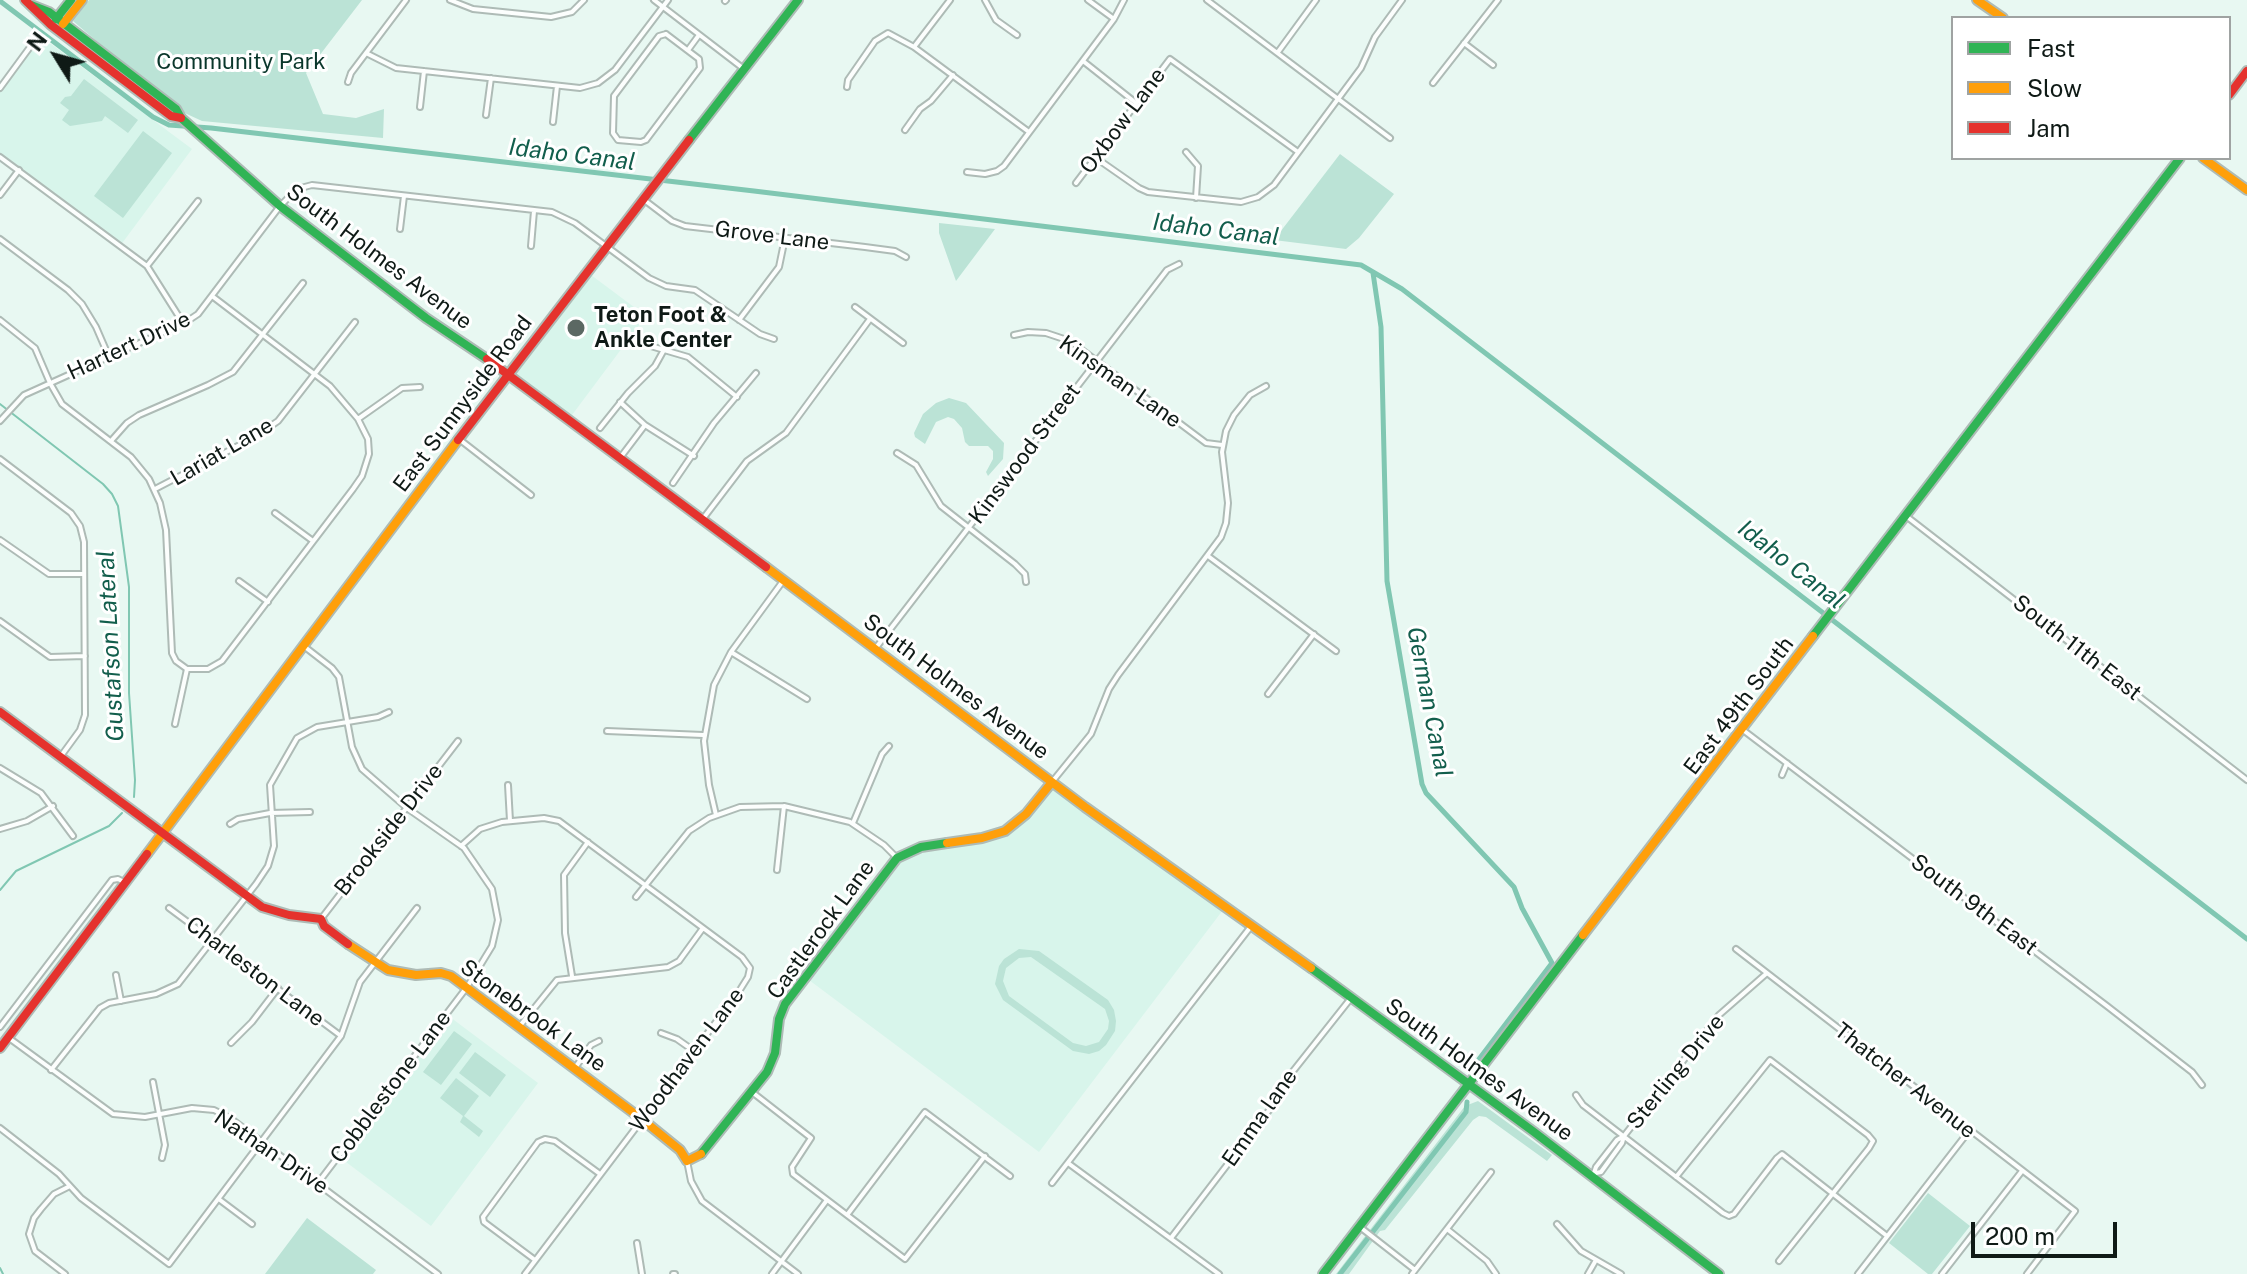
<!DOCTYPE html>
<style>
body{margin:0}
#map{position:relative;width:2247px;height:1274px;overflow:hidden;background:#e8f8f2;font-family:"Public Sans",sans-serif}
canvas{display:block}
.legend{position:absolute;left:1951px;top:16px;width:280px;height:144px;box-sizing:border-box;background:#fff;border:2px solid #9fa3a2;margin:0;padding:10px 14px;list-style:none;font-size:24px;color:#0f1a16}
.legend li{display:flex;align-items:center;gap:16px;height:40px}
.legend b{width:40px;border:2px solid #9fa3a2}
.north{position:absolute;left:16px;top:16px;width:80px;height:80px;-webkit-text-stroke:6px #fff;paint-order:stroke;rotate:307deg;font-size:22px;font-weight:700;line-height:32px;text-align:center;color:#0f1a16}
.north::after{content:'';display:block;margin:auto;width:28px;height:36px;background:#0f1a16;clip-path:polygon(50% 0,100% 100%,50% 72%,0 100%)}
.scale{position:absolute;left:1971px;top:1222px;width:146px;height:36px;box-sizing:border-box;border:4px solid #0f1a16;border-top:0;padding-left:10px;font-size:24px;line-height:28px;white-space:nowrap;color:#0f1a16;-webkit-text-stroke:6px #fff;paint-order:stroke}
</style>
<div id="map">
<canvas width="2247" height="1274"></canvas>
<ul class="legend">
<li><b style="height:10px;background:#30b455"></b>Fast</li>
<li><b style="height:10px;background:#ff9f0a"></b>Slow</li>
<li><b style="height:10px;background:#e5322d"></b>Jam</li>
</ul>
<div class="north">N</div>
<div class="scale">200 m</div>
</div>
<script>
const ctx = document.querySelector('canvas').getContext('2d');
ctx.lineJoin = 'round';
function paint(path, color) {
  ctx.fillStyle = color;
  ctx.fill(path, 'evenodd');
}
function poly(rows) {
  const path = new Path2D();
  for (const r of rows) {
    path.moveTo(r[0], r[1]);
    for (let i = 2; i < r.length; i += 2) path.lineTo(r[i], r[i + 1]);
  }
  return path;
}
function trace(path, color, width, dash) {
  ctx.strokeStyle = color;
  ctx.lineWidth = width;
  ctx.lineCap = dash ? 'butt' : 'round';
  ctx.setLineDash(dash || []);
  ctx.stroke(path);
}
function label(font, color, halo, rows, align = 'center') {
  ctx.font = font + ' "Public Sans",sans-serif';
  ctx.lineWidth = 6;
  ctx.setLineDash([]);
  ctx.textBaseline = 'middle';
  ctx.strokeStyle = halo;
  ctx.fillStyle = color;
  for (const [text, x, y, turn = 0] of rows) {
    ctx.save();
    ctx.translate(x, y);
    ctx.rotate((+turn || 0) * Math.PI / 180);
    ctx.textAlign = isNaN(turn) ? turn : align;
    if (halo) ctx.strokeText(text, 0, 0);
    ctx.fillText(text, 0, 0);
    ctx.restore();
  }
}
const built = poly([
 [39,35,192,149,120,246,0,157,0,88],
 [587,272,646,316,569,419,508,373],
 [1052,782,1226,906,1039,1152,805,977,897,858,906,852,982,838,1015,824],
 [446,1014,538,1083,431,1226,338,1156]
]);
const green = poly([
 [89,0,362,0,306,73,323,114,356,118,384,109,383,138,202,121,176,109,73,21],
 [84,79,138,120,128,133,105,116,102,121,70,126,62,120,69,110,60,103,65,97,71,96],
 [143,131,172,153,123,218,94,196],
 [1340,154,1394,194,1359,238,1346,249,1274,240],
 [939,223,995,229,956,281,939,233],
 [949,398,966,403,1004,443,1003,459,988,476,986,472,993,459,993,451,988,446,969,446,965,442,962,428,954,419,948,417,936,422,925,444,915,437,914,433,923,414,936,403],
 [1019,949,1039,951,1108,1000,1114,1010,1116,1021,1115,1031,1106,1045,1099,1051,1089,1054,1073,1051,1003,1000,995,984,999,966,1004,959],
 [1031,957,1105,1009,1109,1021,1108,1029,1099,1042,1086,1046,1073,1043,1009,996,1003,981,1006,968,1019,958],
 [454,1031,472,1044,441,1085,423,1072],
 [475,1052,506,1075,490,1097,459,1073],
 [456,1078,479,1096,464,1116,483,1131,479,1137,460,1122,463,1116,440,1098],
 [1478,1101,1552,1155,1547,1161,1486,1117,1479,1116,1473,1120,1385,1230,1380,1231,1349,1274,1336,1274,1465,1106],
 [1928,1193,1970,1226,1932,1274,1928,1274,1889,1243],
 [307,1218,376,1270,373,1274,265,1274]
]);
const stream = poly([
 [0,404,103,484,112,494,118,506,129,587,129,693,135,780,134,797],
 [0,890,16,871,109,826,122,813],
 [0,1268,3,1274]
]);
const canal = poly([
 [0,1,153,117,169,125,211,128,754,191,1361,265,1402,289,2247,939],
 [1373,273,1381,327,1387,581,1422,784,1426,793,1514,887,1522,908,1552,963,1470,1071],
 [1340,1274,1466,1112,1467,1102]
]);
const street = poly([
 [450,0,473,9,551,17,572,12,584,0],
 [654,0,744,69],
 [985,0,996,20,1017,35],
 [1088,0,1114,19],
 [1207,0,1390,138],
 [725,1,726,0],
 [666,34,699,59,700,68,646,140,641,142,618,140,613,133,614,96,659,36,666,34],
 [1464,43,1493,65],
 [914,47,950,0],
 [688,50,699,35],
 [1278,52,1316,0],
 [366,53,396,68,580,88,598,83,615,70,668,0],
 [1083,61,1136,103],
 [348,82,351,73,406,0],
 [1433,83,1498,0],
 [847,87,848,80,875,41,888,33,914,47,1029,132],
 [0,88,33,43],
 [420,107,424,71],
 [486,115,491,78],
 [553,122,557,86],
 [905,130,920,109,931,101,953,75],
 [1186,152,1198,166,1196,198],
 [0,157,147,266,183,323],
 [1096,158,1139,188,1148,192,1241,202,1258,197,1274,185,1361,68,1375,37,1402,0],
 [967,172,985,174,997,171,1004,166,1114,19,1124,0],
 [1076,183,1170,59,1298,152],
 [0,195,19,170],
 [643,199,672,221,685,226,865,247,895,251,906,257],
 [400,229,404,196],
 [0,239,68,290,82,304,96,327,109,357],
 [531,246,534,211],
 [147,266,198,201],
 [855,307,903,343],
 [0,320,35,348,50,383,62,404,131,457,149,479,160,503,166,530,172,653,176,661,187,669,208,669,222,661,353,489,362,476,369,454,368,439,358,419,330,386,212,296],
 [739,320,779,267,785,238],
 [1014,335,1028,332,1046,333,1070,341,1206,443,1222,445],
 [637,342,688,357,737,397],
 [620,402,645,425,694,456],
 [358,419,402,388,420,387],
 [0,421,24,395,186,322,198,314,280,206,297,189,312,185,552,212,575,223,649,278,666,286,695,290,760,334,774,339],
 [600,428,628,393,655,366,665,348],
 [459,439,531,495],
 [111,441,127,423,139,415,208,385,233,372,303,283],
 [897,453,916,465,941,506,1015,564,1025,574,1026,582],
 [620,458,645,425],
 [0,459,71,513,80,526,84,542,85,715,80,730,61,756],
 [673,483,714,423,756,373],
 [155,489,255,437,278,421,355,322],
 [275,513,313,541],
 [1906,516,2247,780],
 [702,520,747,461,786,433,870,319],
 [0,540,49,574,83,574],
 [1208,556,1336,651],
 [239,581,268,602],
 [0,621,50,657,85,656],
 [305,647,332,668,339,677,352,747,362,769,407,808,464,848,492,889,498,920,492,946,467,987,318,1183],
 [875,649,1167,270,1179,264],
 [731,652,807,699],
 [1268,694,1314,634],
 [175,724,187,669],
 [1743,730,2107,1006,2192,1072,2202,1085],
 [607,731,703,735],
 [0,768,41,793,73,836],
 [1782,775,1787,763],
 [1052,782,1091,734,1109,689,1118,675,1221,537,1226,523,1228,503,1222,452,1226,431,1234,415,1250,395,1266,386],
 [508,785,510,821],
 [716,815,709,785,704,741,714,685,731,652,783,581],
 [853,823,882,754,889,746],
 [230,824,238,819,270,813,310,812],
 [0,829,27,821,53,806],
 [461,846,480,829,502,822,544,818,559,821,742,957,750,968,748,977,738,993,525,1274],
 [777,870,784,806],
 [636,897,689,831,709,818,740,807,784,806,850,822,884,845,897,858],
 [169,908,341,1036],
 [321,919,458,741],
 [1736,949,2075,1211,2027,1274],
 [116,975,121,1001],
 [572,976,565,933,564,875,588,842],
 [0,1027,112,880,118,879,126,883],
 [519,1027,557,980,668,967,679,961,703,928],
 [661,1033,677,1039,694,1051],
 [9,1038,113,1114,145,1117,192,1108,214,1110,230,1118,438,1274],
 [231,1043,252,1022,278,988],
 [575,1068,591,1045,599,1041],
 [51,1070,100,1008,109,1003,156,994,178,984,256,884,268,866,274,846,270,785,297,738,317,727,378,717,389,712],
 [153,1082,165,1145,162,1158],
 [752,1092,811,1138,792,1167,793,1174,905,1259,985,1156],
 [1576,1095,1583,1105,1723,1213,1729,1216,1734,1214,1777,1158,1782,1154,1887,1236],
 [0,1128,59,1174,81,1198,169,1264,341,1036,360,982,417,908],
 [687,1161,691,1181,702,1201,798,1274],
 [1068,1163,1219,1274],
 [1596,1173,1601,1172,1622,1143,1624,1136],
 [1593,1176,1596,1167,1617,1140,1624,1136,1719,1015,1767,973],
 [1676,1177,1770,1060,1868,1135,1873,1141,1869,1148,1779,1261],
 [1052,1183,1252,925],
 [220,1200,252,1224],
 [847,1215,925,1112,1010,1176],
 [1557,1224,1581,1251,1621,1274],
 [1360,1227,1415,1270],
 [1447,1229,1487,1261,1496,1274],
 [1171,1238,1280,1096,1290,1075,1351,998],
 [637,1243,642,1274],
 [535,1260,484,1222,483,1217,538,1142,545,1139,555,1141,600,1174],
 [65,1274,35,1251,29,1234,34,1218,41,1209,54,1194,68,1187],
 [673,1274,675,1274],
 [772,1274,827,1200],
 [1412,1274,1491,1172],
 [1588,1274,1596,1260],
 [1858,1274,1969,1131],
 [1942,1274,2022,1171]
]);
const fast = poly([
 [31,5,49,12,176,109,181,118,280,206,426,318,487,359],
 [56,19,71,0],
 [689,140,798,0],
 [1813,636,2180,158],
 [1311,968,1534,1132,1719,1274],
 [701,1154,767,1072,775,1053,779,1019,785,1004,897,858,921,847,947,843],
 [1323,1274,1583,935]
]);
const slow = poly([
 [1977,0,2003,18],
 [63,24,82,0],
 [2203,158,2247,190],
 [766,567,1085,807,1311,968],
 [947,843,982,838,1005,831,1026,814,1052,782],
 [147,854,458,440],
 [1583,935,1813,636],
 [348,944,388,970,416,975,441,973,451,976,643,1120,680,1150,687,1161,701,1154]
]);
const jam = poly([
 [25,0,51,25,171,116,181,118],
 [2229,95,2247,71],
 [487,359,766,567],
 [458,440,689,140],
 [0,712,262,907,289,915,321,919,324,926,348,944],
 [0,1048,147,854]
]);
const markers = [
 [576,328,10,"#5b6863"]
];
const parkNames = [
 ["Community Park",241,62]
];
const streetNames = [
 ["Oxbow Lane",1123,121,-53],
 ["Grove Lane",772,236,7],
 ["South Holmes Avenue",379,257,37],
 ["Hartert Drive",129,346,-25],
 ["Kinsman Lane",1120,382,35],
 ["East Sunnyside Road",463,404,-53],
 ["Lariat Lane",222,452,-30],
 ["Kinswood Street",1025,454,-53],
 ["South 11th East",2077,648,38],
 ["South Holmes Avenue",956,687,37],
 ["East 49th South",1739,706,-53],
 ["Brookside Drive",389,830,-52],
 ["South 9th East",1974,905,37],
 ["Castlerock Lane",821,930,-54],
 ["Charleston Lane",255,972,37],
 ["Stonebrook Lane",533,1016,36],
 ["Woodhaven Lane",687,1060,-53],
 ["South Holmes Avenue",1479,1070,36],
 ["Sterling Drive",1676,1072,-51],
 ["Thatcher Avenue",1905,1081,38],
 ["Cobblestone Lane",391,1087,-53],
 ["Emma lane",1260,1118,-55],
 ["Nathan Drive",271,1152,34]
];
const poiNames = [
 ["Teton Foot &",594,315],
 ["Ankle Center",594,340]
];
const waterNames = [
 ["Idaho Canal",572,155,7],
 ["Idaho Canal",1216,230,7],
 ["Idaho Canal",1791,565,38],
 ["Gustafson Lateral",111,646,-93],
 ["German Canal",1429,702,79]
];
paint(built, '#d8f5eb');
paint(green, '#bbe3d6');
trace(stream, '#80c7b2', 2);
trace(canal, '#80c7b2', 5);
trace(street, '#aebbb6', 8);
trace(fast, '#aebbb6', 12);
trace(slow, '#aebbb6', 12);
trace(jam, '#aebbb6', 12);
trace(street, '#fcfefd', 4);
trace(fast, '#30b455', 8);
trace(slow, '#ff9f0a', 8);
trace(jam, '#e5322d', 8);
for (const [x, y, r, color] of markers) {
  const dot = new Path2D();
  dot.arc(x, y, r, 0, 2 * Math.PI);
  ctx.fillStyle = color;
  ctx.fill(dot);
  trace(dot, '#fff', 3);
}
label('22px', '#0a372b', '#fff', parkNames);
label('22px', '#0f1a16', '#fff', streetNames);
label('bold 22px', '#0f1a16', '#fff', poiNames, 'left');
label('italic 24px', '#125e4c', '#fff', waterNames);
</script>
